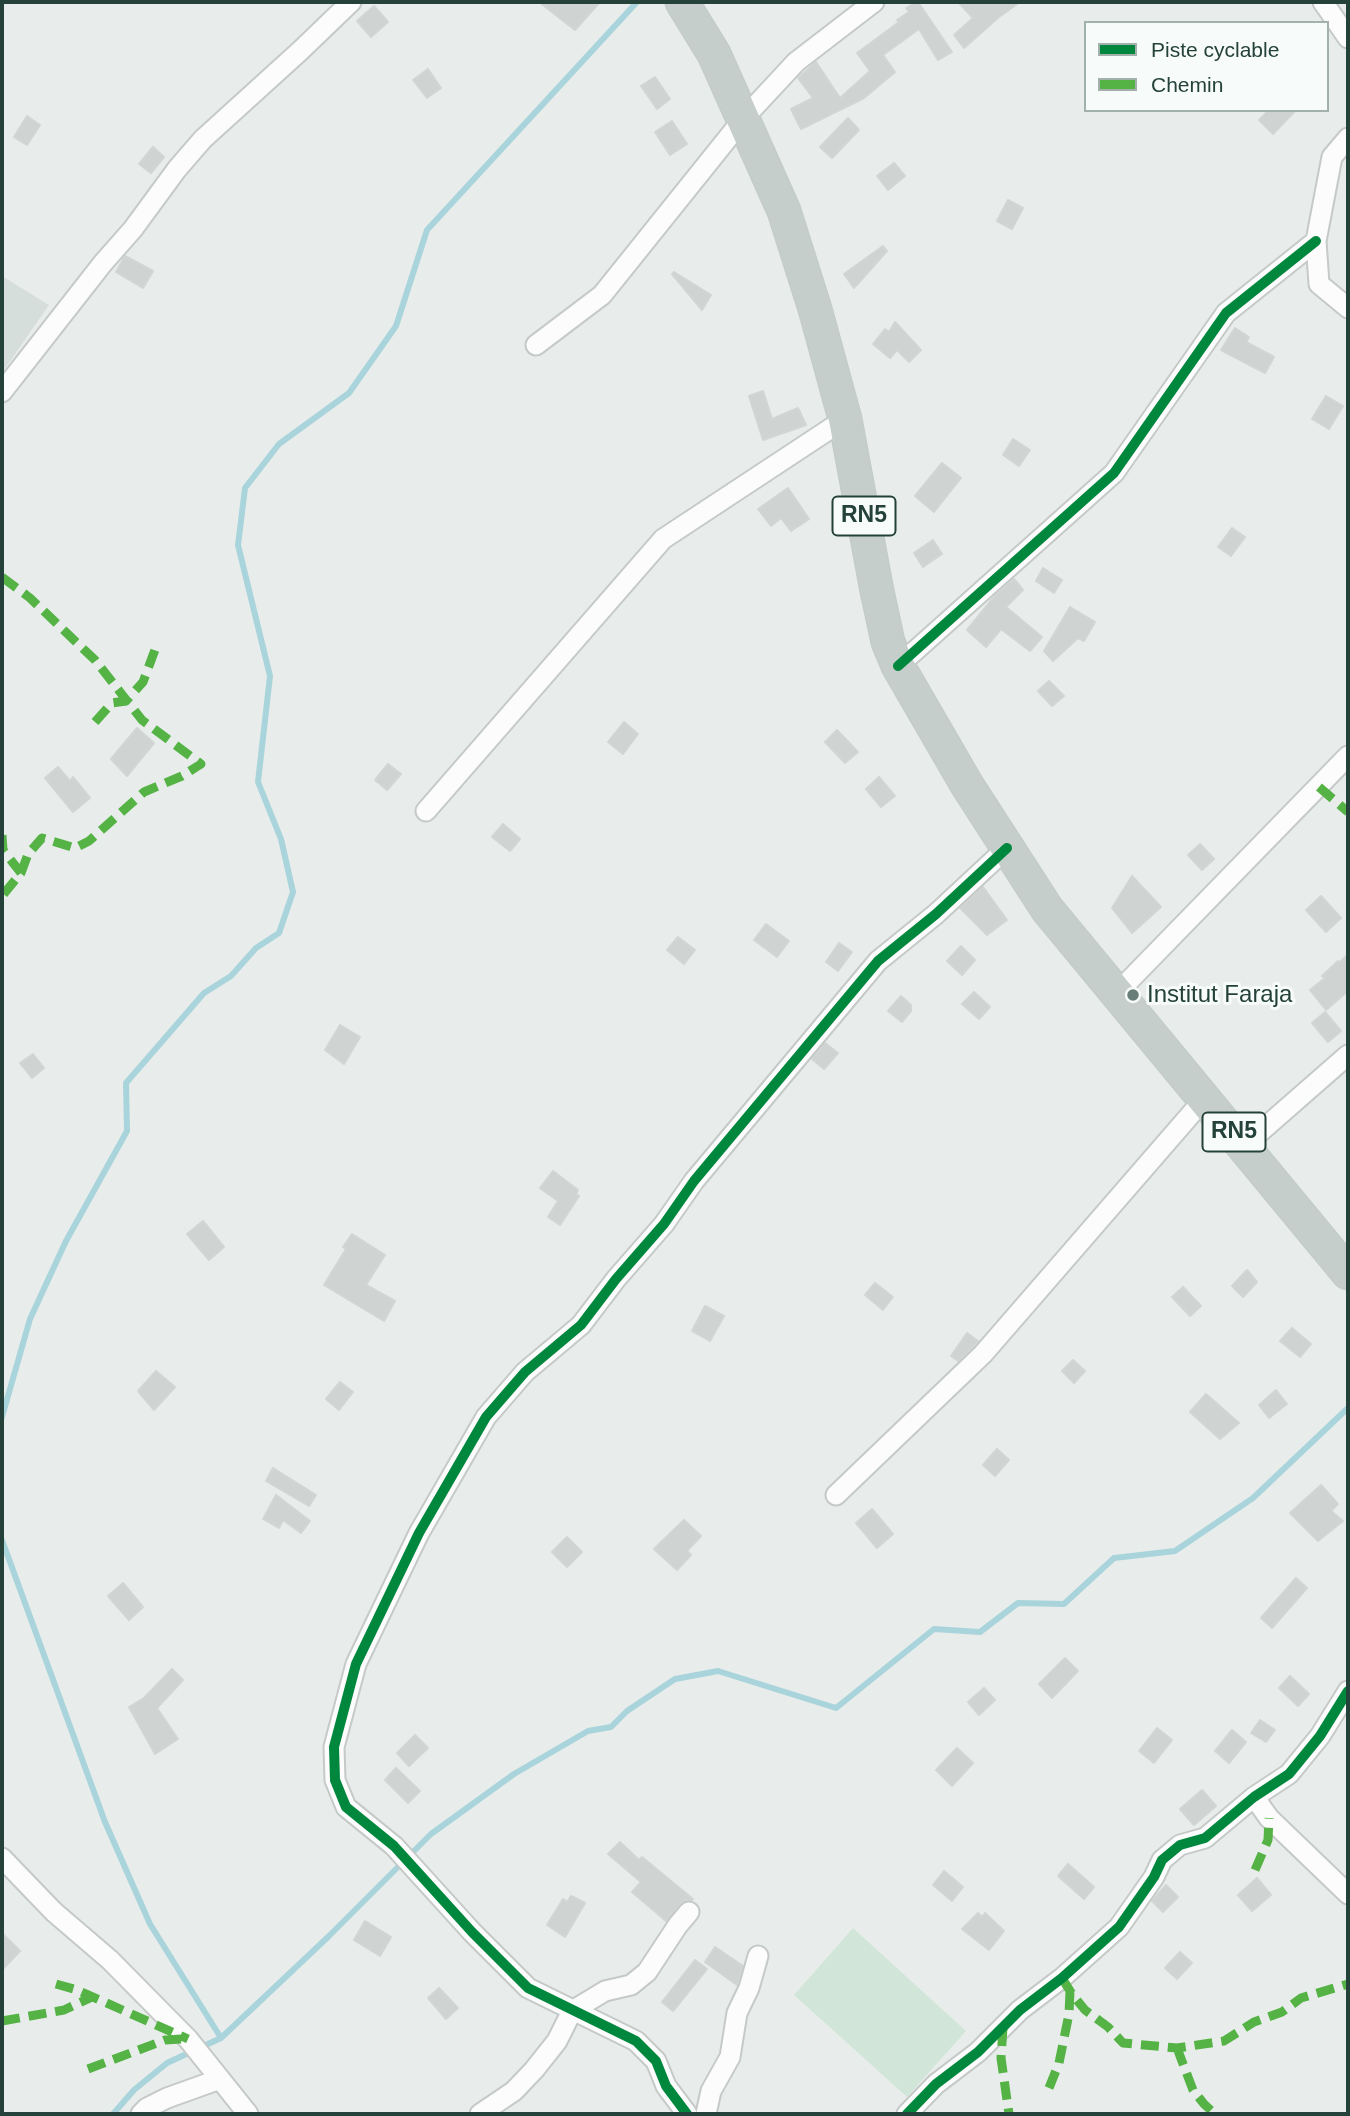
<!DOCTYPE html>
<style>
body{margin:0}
#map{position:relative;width:1350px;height:2116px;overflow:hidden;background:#e8edeb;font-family:Helvetica,sans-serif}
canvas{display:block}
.frame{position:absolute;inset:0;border:4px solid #24423a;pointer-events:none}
.legend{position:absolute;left:1084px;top:21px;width:245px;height:91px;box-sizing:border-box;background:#f7fbf9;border:2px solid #a3b1ad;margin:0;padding:9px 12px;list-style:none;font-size:21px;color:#24423a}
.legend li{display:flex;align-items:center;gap:14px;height:35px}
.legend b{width:35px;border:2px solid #a3b1ad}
</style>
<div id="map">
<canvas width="1350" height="2116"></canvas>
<div class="frame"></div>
<ul class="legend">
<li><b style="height:9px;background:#00873e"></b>Piste cyclable</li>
<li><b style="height:9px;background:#55b346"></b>Chemin</li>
</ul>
</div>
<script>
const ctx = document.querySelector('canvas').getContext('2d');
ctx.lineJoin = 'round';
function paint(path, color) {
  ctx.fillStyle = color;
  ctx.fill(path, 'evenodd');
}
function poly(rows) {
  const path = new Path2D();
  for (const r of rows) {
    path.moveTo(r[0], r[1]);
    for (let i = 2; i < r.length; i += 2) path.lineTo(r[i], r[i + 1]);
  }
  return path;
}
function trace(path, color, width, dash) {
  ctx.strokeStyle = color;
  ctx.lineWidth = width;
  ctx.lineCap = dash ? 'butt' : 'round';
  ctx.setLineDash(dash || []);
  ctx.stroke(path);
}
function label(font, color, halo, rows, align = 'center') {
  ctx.font = font + ' Helvetica,sans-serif';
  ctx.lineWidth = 6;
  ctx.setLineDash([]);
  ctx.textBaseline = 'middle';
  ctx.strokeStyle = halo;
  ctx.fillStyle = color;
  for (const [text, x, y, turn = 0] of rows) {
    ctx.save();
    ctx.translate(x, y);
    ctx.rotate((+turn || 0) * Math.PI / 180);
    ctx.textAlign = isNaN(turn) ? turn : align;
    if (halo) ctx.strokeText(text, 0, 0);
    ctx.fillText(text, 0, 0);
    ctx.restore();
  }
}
const built = poly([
 [2,276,49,305,2,373]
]);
const green = poly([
 [853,1928,966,2031,907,2097,794,1995]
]);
const stream = poly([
 [2,1417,30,1319,66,1241,127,1131,126,1083,204,993,231,976,256,948,279,933,293,892,281,839,258,782,270,676,238,545,245,488,279,444,349,393,396,326,427,230,637,2],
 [2,1540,105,1822,150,1924,221,2038],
 [113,2114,134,2090,167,2063,221,2038,329,1936,431,1834,514,1774,588,1731,611,1727,627,1711,675,1679,718,1671,836,1708,934,1629,980,1632,1018,1603,1064,1604,1114,1558,1175,1551,1253,1498,1348,1408]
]);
const building = poly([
 [539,2,600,2,575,30,539,2],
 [916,2,918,2,952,52,938,60,919,29,883,55,895,72,864,98,801,129,791,109,813,98,798,78,816,62,840,98,870,71,857,53,899,22,897,20,909,12,906,8,916,2],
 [958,2,1020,2,999,17,964,48,954,35,973,18,958,2],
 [374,6,388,22,371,37,357,21,374,6],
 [428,69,441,88,427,98,413,80,428,69],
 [655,77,670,99,657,109,641,86,655,77],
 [1269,110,1296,110,1273,134,1259,120,1269,110],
 [27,116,40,125,27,145,14,137,27,116],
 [848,118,859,130,832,158,820,147,848,118],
 [672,121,687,144,670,155,655,132,672,121],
 [153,147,164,157,151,173,139,164,153,147],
 [894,163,905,176,888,190,877,176,894,163],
 [1008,200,1023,208,1012,229,997,221,1008,200],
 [883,246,887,251,854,288,844,274,883,246],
 [125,256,153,271,143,288,116,272,125,256],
 [674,272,711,295,702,310,672,274,674,272],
 [895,322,921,350,909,362,897,350,890,358,873,344,885,329,889,332,895,322],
 [1235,328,1249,337,1246,342,1274,357,1265,373,1221,350,1235,328],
 [763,391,772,419,798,408,806,425,763,440,749,396,763,391],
 [1326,396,1343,406,1329,429,1312,419,1326,396],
 [1013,439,1030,450,1019,466,1003,455,1013,439],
 [942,463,961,478,934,512,915,496,942,463],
 [788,488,809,519,791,531,781,518,771,526,758,509,788,488],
 [1232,528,1245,537,1231,556,1218,547,1232,528],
 [933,540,942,554,923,567,914,553,933,540],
 [1043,568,1062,580,1054,593,1036,581,1043,568],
 [1014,579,1023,590,1006,607,1042,637,1030,651,1001,629,986,647,967,630,994,597,1014,579],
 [1070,607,1095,622,1084,641,1078,638,1053,661,1044,651,1070,607],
 [1049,681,1064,696,1052,706,1038,691,1049,681],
 [624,722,638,734,623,754,608,742,624,722],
 [137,728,154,743,127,776,111,759,137,728],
 [837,730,858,752,845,763,825,742,837,730],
 [388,764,401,774,387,790,375,780,388,764],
 [58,767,70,781,73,777,90,798,73,812,45,778,58,767],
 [879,777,895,796,881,807,866,789,879,777],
 [503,824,520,839,510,851,492,837,503,824],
 [1200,844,1214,859,1202,870,1188,855,1200,844],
 [1132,876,1161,907,1132,933,1112,908,1132,876],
 [983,887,1007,920,987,935,960,908,983,887],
 [1321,896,1341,918,1326,932,1306,910,1321,896],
 [766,924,789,941,777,957,754,940,766,924],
 [678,937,695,950,684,964,667,950,678,937],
 [839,943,852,952,838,971,826,962,839,943],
 [961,946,975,960,962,975,947,961,961,946],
 [1348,954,1348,991,1326,1010,1310,990,1325,978,1322,976,1338,961,1340,962,1348,954],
 [974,992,990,1007,979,1019,962,1004,974,992],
 [901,996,911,1005,911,1011,902,1022,888,1011,901,996],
 [1325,1012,1341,1031,1328,1042,1312,1023,1325,1012],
 [340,1025,360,1037,344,1064,325,1050,340,1025],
 [825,1043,838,1053,824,1069,812,1059,825,1043],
 [33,1054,44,1068,32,1078,20,1063,33,1054],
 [553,1171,578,1190,576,1194,579,1196,560,1225,548,1217,558,1201,540,1188,553,1171],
 [203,1221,224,1247,209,1260,187,1234,203,1221],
 [352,1234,385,1255,366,1285,395,1301,384,1321,324,1285,346,1249,343,1247,352,1234],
 [1247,1270,1257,1282,1243,1297,1232,1286,1247,1270],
 [875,1283,893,1297,883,1310,865,1295,875,1283],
 [1183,1287,1201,1306,1190,1316,1172,1297,1183,1287],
 [705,1306,724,1316,710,1341,692,1331,705,1306],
 [1292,1328,1311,1344,1300,1357,1280,1341,1292,1328],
 [967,1333,978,1341,958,1361,951,1356,967,1333],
 [1073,1360,1085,1371,1074,1383,1062,1371,1073,1360],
 [156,1371,175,1387,154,1410,138,1391,156,1371],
 [340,1382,353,1392,339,1410,326,1399,340,1382],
 [1276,1390,1287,1404,1269,1418,1259,1405,1276,1390],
 [1206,1394,1239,1423,1220,1439,1190,1412,1206,1394],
 [997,1449,1009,1460,995,1476,983,1465,997,1449],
 [273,1468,316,1495,309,1506,266,1481,273,1468],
 [1321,1485,1338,1504,1331,1511,1343,1521,1318,1541,1290,1513,1321,1485],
 [276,1495,310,1521,301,1533,283,1520,279,1528,263,1519,276,1495],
 [872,1509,893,1534,877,1548,856,1523,872,1509],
 [684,1520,701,1536,687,1551,691,1555,677,1570,654,1549,684,1520],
 [567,1537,582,1552,567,1567,552,1552,567,1537],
 [1296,1578,1307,1588,1272,1628,1261,1618,1296,1578],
 [123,1583,143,1607,129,1620,108,1596,123,1583],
 [1065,1658,1078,1671,1052,1698,1039,1684,1065,1658],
 [172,1669,183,1680,157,1708,178,1739,155,1754,129,1707,144,1698,172,1669],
 [1290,1676,1309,1694,1298,1706,1279,1688,1290,1676],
 [984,1688,995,1700,979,1715,968,1702,984,1688],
 [1260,1720,1275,1730,1266,1742,1251,1733,1260,1720],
 [1157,1728,1172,1740,1154,1763,1139,1751,1157,1728],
 [1232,1730,1246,1742,1229,1763,1215,1751,1232,1730],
 [415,1735,428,1748,409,1766,397,1753,415,1735],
 [957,1748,973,1763,952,1786,936,1770,957,1748],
 [396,1768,420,1791,408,1803,385,1780,396,1768],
 [1202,1790,1216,1806,1194,1825,1180,1809,1202,1790],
 [620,1842,639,1860,642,1857,693,1899,692,1900,686,1900,680,1904,666,1921,632,1892,641,1882,608,1854,620,1842],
 [1068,1864,1094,1887,1084,1899,1058,1876,1068,1864],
 [944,1871,963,1887,952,1901,933,1885,944,1871],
 [1257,1878,1271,1895,1252,1911,1238,1895,1257,1878],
 [1166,1885,1178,1897,1163,1912,1152,1901,1166,1885],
 [571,1896,585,1903,565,1937,547,1925,563,1899,567,1902,571,1896],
 [978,1913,982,1917,985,1913,1004,1931,989,1950,962,1929,978,1913],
 [365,1921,391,1937,380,1956,354,1940,365,1921],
 [2,1933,20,1951,2,1970,2,1933],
 [715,1947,743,1966,737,1985,705,1962,715,1947],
 [1180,1952,1192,1963,1177,1979,1165,1968,1180,1952],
 [695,1960,707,1969,673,2011,662,2002,695,1960],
 [439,1988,458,2008,446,2019,428,1998,439,1988]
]);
const minor = poly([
 [1323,2,1348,38],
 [1348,138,1332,157,1316,241,1319,284,1348,308],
 [536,345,602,295,744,118,796,62,874,2],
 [2,392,103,263,133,229,177,169,203,139,300,51,351,2],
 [898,666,1114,473,1226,313,1316,241],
 [426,811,663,539,845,419],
 [1117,993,1348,756],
 [1245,1145,1348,1055],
 [836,1495,983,1354,1205,1098],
 [1254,1797,1269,1818,1348,1894],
 [2,1858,54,1912,110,1960,188,2039,248,2114],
 [141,2114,147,2108,167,2098,220,2079],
 [480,2114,514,2091,534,2070,557,2041,572,2011,605,1991,631,1985,647,1972,678,1925,689,1912],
 [687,2114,666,2086,656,2061,636,2041,528,1988,472,1932,394,1846,346,1807,335,1780,334,1747,356,1664,419,1533,486,1417,525,1372,581,1325,616,1279,664,1224,694,1181,878,961,936,914,1007,848],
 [706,2114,711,2091,730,2057,737,2013,749,1988,758,1956],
 [907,2114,936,2084,978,2052,1020,2010,1062,1978,1119,1927,1154,1877,1162,1860,1180,1845,1205,1838,1254,1797,1289,1774,1320,1736,1348,1691]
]);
const trunk = poly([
 [682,2,714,54,784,211,815,309,845,419,877,591,888,642,898,666,967,785,1047,909,1348,1273]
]);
const quiet = poly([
 [2,577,30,598,95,660,142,720,201,764,182,776,144,792,89,841,75,848,42,838,28,854,21,873,2,896],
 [95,722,112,703,126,701,143,682,156,647],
 [1319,787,1348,812],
 [2,835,3,850,21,873],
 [1255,1870,1268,1840,1269,1818],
 [1062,1978,1072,1994,1085,2010,1108,2027,1123,2043,1177,2048,1224,2041,1254,2022,1282,2012,1301,1998,1348,1984],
 [56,1984,77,1990,188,2039],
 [2,2021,64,2010,92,1997],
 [1003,2028,1001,2058,1009,2114],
 [1177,2048,1193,2090,1204,2104,1215,2114],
 [88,2069,165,2040,181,2039],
 [1049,2088,1059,2063,1069,2014,1070,1991]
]);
const cycleway = poly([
 [898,666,1114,473,1226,313,1316,241],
 [687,2114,666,2086,656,2061,636,2041,528,1988,472,1932,394,1846,346,1807,335,1780,334,1747,356,1664,419,1533,486,1417,525,1372,581,1325,616,1279,664,1224,694,1181,878,961,936,914,1007,848],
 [907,2114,936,2084,978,2052,1020,2010,1062,1978,1119,1927,1154,1877,1162,1860,1180,1845,1205,1838,1254,1797,1289,1774,1320,1736,1348,1691]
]);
const markers = [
 [1133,995,7,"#697e78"]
];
const shields = [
 [864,516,63],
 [1234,1132,63]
];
const shieldNames = [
 ["RN5",864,516],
 ["RN5",1234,1132]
];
const poiNames = [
 ["Institut Faraja",1147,995]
];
paint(built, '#d6dedb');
paint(green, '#d1e6d8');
trace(stream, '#a9d4db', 6);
paint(building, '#cfd4d2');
trace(building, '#d1d6d4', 2);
trace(minor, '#c5cac8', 23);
trace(trunk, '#c3ccc9', 35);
trace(minor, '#fcfcfc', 19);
trace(trunk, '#c6cecc', 32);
trace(quiet, '#55b346', 9, [18, 9]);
trace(cycleway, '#00873e', 10);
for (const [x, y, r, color] of markers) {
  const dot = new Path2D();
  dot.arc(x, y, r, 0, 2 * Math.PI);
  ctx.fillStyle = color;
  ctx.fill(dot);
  trace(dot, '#f7fbf9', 2.5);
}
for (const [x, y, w] of shields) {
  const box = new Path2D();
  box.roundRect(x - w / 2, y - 19.5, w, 39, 5);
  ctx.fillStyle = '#f7fbf9';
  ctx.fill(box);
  trace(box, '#24423a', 2);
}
label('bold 23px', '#24423a', null, shieldNames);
label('24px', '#24423a', '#f7fbf9', poiNames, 'left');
</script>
